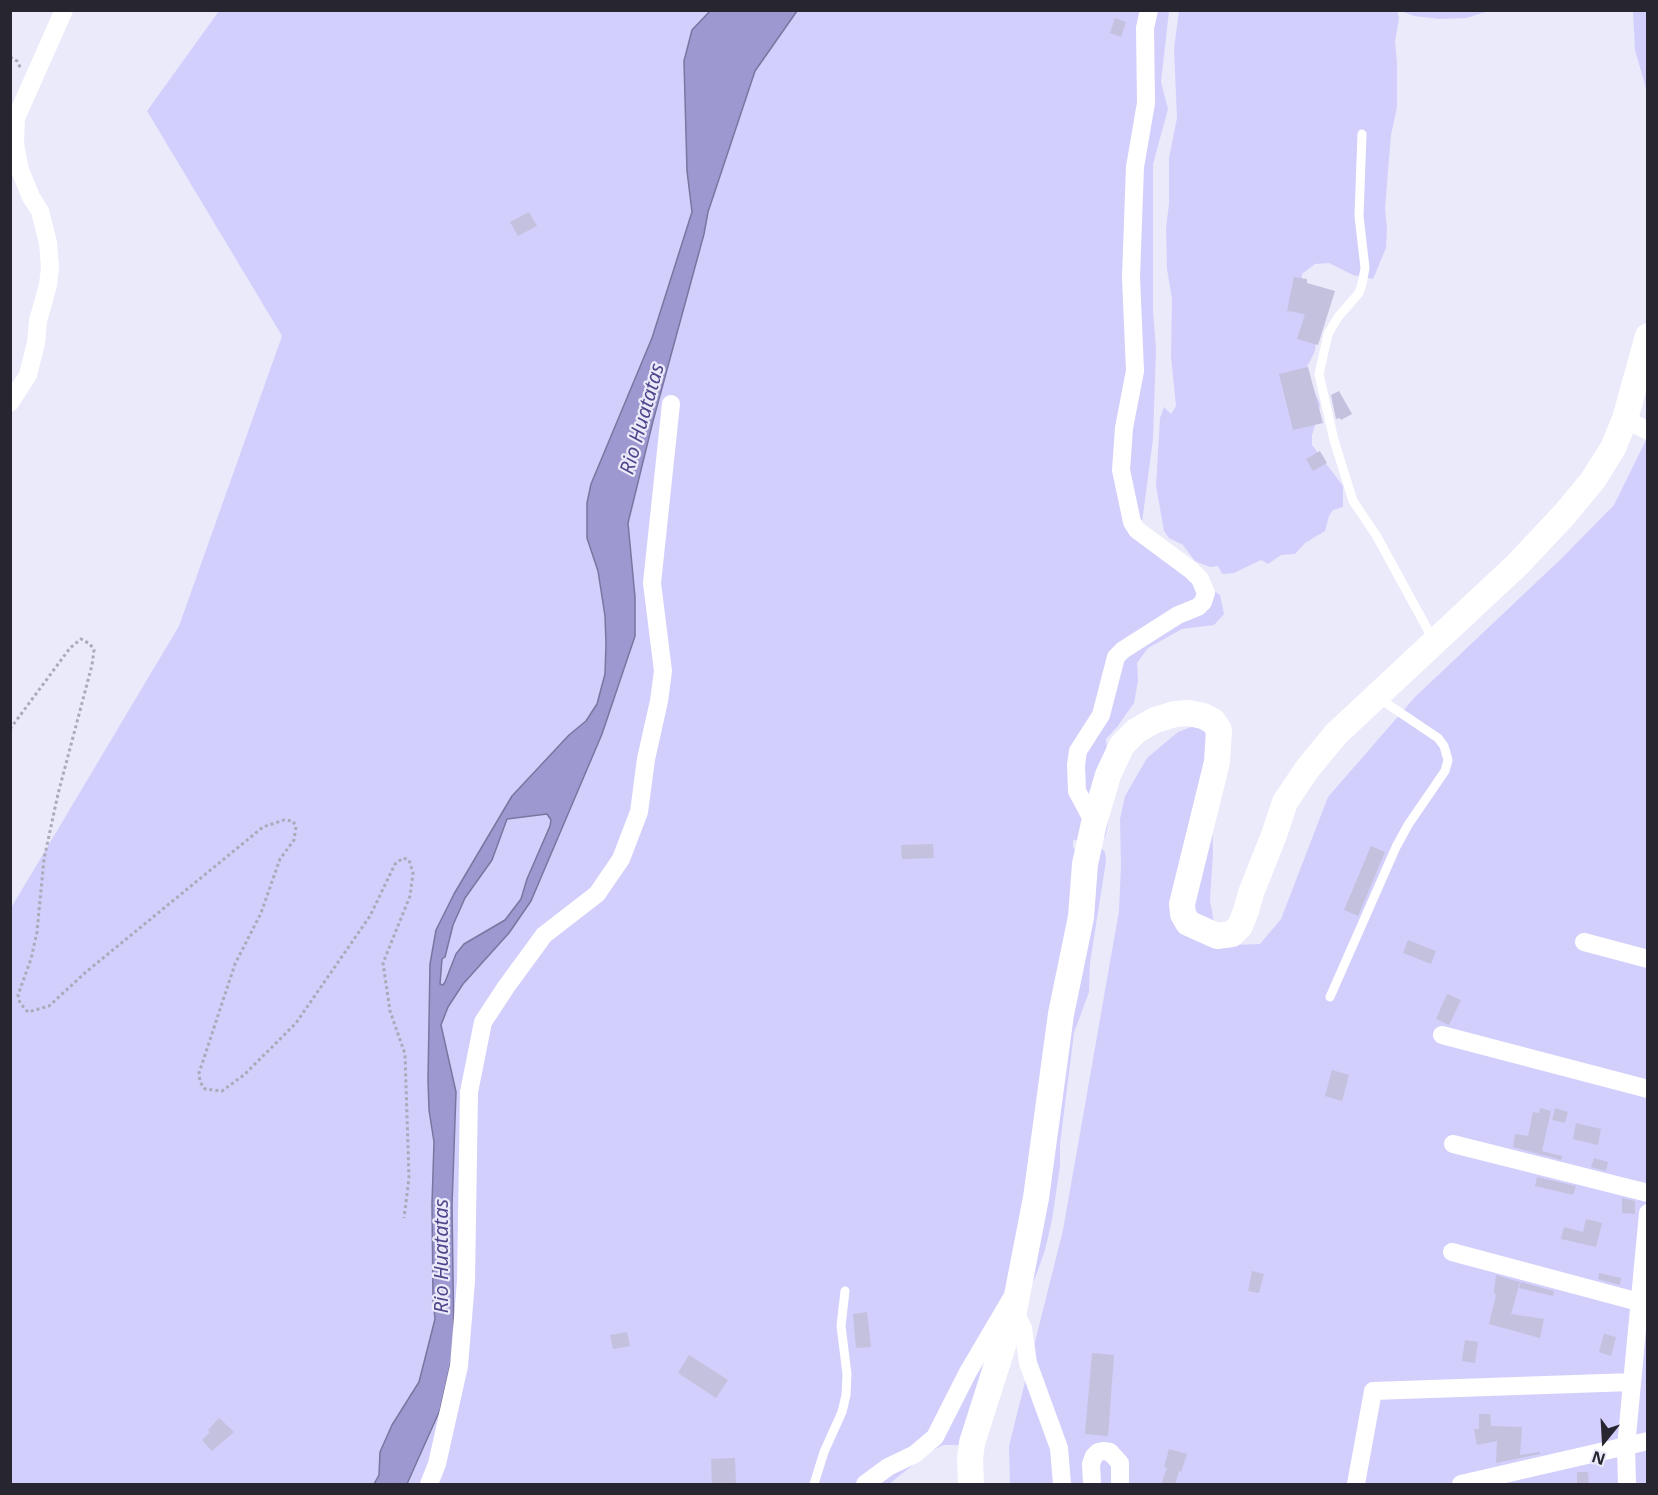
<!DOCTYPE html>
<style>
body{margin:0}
#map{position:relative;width:1658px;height:1495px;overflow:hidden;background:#eaeafb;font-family:"Noto Sans",sans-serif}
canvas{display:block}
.frame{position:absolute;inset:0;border:12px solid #262530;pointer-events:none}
.north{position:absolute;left:1574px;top:1411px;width:60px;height:60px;-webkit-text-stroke:4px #eaeafb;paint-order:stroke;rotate:198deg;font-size:16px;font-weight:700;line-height:24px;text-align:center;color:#262530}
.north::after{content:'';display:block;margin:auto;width:21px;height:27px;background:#262530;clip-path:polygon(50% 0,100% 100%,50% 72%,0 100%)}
</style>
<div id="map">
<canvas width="1658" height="1495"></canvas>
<div class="frame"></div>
<div class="north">N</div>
</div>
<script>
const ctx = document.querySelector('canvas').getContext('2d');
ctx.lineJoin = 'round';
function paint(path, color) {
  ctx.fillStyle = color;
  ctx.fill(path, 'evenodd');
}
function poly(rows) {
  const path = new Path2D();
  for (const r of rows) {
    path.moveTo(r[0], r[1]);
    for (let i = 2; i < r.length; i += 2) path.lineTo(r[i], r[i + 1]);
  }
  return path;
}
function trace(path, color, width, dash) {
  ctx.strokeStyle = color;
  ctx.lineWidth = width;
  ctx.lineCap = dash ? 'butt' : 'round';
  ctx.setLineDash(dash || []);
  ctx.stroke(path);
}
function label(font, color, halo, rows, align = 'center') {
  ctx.font = font + ' "Noto Sans",sans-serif';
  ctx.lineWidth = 4.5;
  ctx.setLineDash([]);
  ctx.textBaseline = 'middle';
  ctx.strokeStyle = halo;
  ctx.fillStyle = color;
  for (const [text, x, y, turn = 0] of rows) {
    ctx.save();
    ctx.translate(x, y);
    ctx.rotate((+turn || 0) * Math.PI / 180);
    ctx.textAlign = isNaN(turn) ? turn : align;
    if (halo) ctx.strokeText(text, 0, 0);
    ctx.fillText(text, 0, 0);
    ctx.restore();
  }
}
const green = poly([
 [219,11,1169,11,1161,82,1168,109,1153,164,1153,311,1156,349,1153,439,1141,530,1209,588,1220,595,1224,614,1214,625,1182,629,1148,648,1137,663,1138,681,1134,703,1117,727,1106,739,1110,811,1106,834,1103,841,1099,842,1073,840,1073,847,1077,852,1100,847,1105,852,1106,861,1090,963,1089,992,1074,1033,1060,1144,1060,1166,1052,1220,1045,1250,1037,1273,962,1445,943,1445,928,1453,889,1484,11,1484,11,908,179,626,282,336,147,111],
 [1179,11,1397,11,1399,18,1395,42,1397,63,1397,107,1391,135,1388,170,1385,210,1387,229,1386,248,1373,279,1353,275,1329,263,1315,264,1302,274,1301,289,1317,332,1315,351,1305,371,1320,404,1319,413,1312,435,1312,445,1343,486,1343,507,1333,510,1329,516,1325,531,1305,543,1295,554,1281,555,1268,564,1261,560,1234,573,1222,574,1218,566,1210,567,1195,561,1183,545,1169,538,1164,531,1156,486,1160,418,1164,407,1171,414,1176,406,1171,357,1172,299,1167,269,1166,228,1169,204,1169,158,1177,118,1174,49],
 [1401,11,1489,11,1466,18,1440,19,1414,16],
 [1633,11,1647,11,1647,92,1635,50],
 [1647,438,1647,1484,1010,1484,1009,1446,1063,1230,1119,911,1121,865,1120,819,1125,796,1147,758,1178,732,1202,723,1215,734,1212,809,1213,853,1210,900,1216,934,1234,945,1260,944,1281,919,1328,797,1415,697,1562,558,1614,505]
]);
const water = poly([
 [710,11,797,11,755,71,708,212,704,234,653,421,628,523,635,597,635,636,602,734,531,901,509,933,463,984,448,1007,441,1025,456,1092,452,1205,454,1348,440,1410,407,1484,374,1484,379,1475,380,1452,392,1425,419,1382,435,1319,433,1300,432,1204,434,1142,429,1110,428,1080,430,964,436,930,454,894,512,796,569,735,586,721,597,704,605,674,606,644,605,616,598,571,587,538,587,503,591,484,652,338,692,212,687,171,684,61,692,30,710,11],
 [547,814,551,820,550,826,527,879,521,899,505,920,464,944,456,954,445,982,443,985,440,984,442,959,445,957,453,925,465,898,492,860,507,819,547,814]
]);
const building = poly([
 [1115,18,1126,22,1121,37,1110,33],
 [529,212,537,226,518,236,510,222],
 [1294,277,1307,279,1307,283,1335,291,1318,345,1297,339,1305,314,1287,311],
 [1308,367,1323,423,1293,430,1279,374],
 [1339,391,1352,414,1341,420,1340,418,1336,419,1331,395],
 [1320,451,1327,463,1313,471,1306,459],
 [933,844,934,858,902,859,901,845],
 [1371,846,1385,852,1358,916,1344,910],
 [1408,940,1436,951,1431,964,1403,953],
 [1447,994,1461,1000,1449,1025,1436,1019],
 [1332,1070,1349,1075,1342,1101,1325,1096],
 [1540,1108,1551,1111,1542,1151,1562,1156,1561,1160,1513,1147,1515,1134,1528,1136,1533,1112,1539,1113],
 [1555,1108,1568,1112,1565,1123,1552,1120],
 [1576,1123,1601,1129,1598,1145,1573,1139],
 [1594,1158,1608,1162,1606,1171,1591,1167],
 [1537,1177,1576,1186,1573,1195,1535,1186],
 [1622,1198,1635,1201,1635,1214,1622,1213],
 [1586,1219,1602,1223,1596,1247,1561,1239,1564,1227,1583,1232],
 [1252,1271,1264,1274,1259,1293,1248,1291],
 [1599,1273,1621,1278,1620,1285,1598,1279],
 [1496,1275,1520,1282,1511,1314,1544,1319,1540,1338,1489,1324,1496,1295,1494,1292],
 [1521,1282,1554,1291,1553,1296,1519,1288],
 [867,1312,871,1347,856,1348,853,1314],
 [627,1332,630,1346,613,1349,610,1335],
 [1604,1334,1616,1337,1611,1356,1599,1352],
 [1465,1340,1478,1342,1475,1363,1462,1361],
 [1092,1353,1114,1355,1108,1436,1085,1434],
 [689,1355,728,1380,716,1398,678,1373],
 [1479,1414,1490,1414,1491,1426,1522,1427,1520,1455,1540,1452,1540,1454,1496,1463,1497,1441,1477,1445,1474,1429,1479,1429],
 [219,1418,234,1432,212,1451,202,1440,210,1432,208,1430],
 [1169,1449,1187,1454,1181,1472,1179,1471,1175,1485,1161,1485,1167,1468,1164,1467],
 [735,1458,736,1485,712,1485,711,1459],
 [1577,1472,1588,1472,1589,1485,1577,1485]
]);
const path = poly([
 [10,57,17,61,21,69],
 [10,729,70,648,81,639,90,644,94,650,92,665,58,794,44,859,37,932,31,959,18,995,20,1003,28,1012,49,1006,86,972,263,827,284,820,293,821,296,827,294,840,280,859,261,913,235,964,199,1073,200,1082,205,1089,222,1091,244,1075,296,1023,370,916,395,864,403,858,409,860,413,873,410,896,383,963,390,1011,405,1054,409,1178,404,1218]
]);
const lane = poly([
 [1362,134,1359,216,1365,268,1362,284,1359,293,1338,317,1328,334,1319,374,1334,440,1353,501,1376,535,1434,641],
 [1330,997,1396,847,1408,825,1445,771,1448,760,1444,746,1438,738,1377,697],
 [814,1484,824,1452,842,1412,846,1395,847,1374,841,1326,845,1291]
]);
const street = poly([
 [10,403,28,375,36,343,38,321,48,285,50,268,48,243,40,211,31,197,20,170,15,144,16,118,64,10],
 [1625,419,1648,431],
 [1094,823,1077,791,1076,765,1078,751,1101,715,1116,657,1123,650,1178,615,1198,607,1203,602,1206,593,1200,579,1191,570,1137,530,1132,522,1121,470,1124,428,1135,371,1131,277,1135,167,1146,103,1145,28,1149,10],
 [1584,942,1648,959],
 [1442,1035,1648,1089],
 [1453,1144,1648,1193],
 [1452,1252,1639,1302],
 [1014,1311,1023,1328,1028,1363,1059,1448,1062,1484],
 [429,1484,437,1464,459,1366,466,1281,469,1092,483,1022,506,987,544,935,597,894,621,859,639,812,646,759,659,701,663,671,652,583,671,404],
 [865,1484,888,1467,915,1454,935,1437,968,1372,1011,1299],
 [1092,1484,1091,1464,1094,1456,1098,1452,1103,1451,1110,1452,1120,1463,1120,1484],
 [1356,1484,1373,1391,1632,1382],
 [1461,1484,1648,1441],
 [1627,1484,1626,1447,1648,1213]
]);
const secondary = poly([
 [971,1484,970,1459,972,1443,1014,1311,1036,1198,1061,1014,1081,917,1085,864,1094,823,1108,775,1122,745,1136,731,1155,720,1175,714,1189,713,1203,716,1213,721,1219,730,1217,762,1182,904,1183,914,1188,923,1217,936,1232,934,1240,926,1246,911,1251,893,1274,835,1285,802,1308,768,1336,734,1517,565,1564,515,1593,480,1613,448,1625,419,1648,336]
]);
const waterNames = [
 ["Rio Huatatas",643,419,-74],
 ["Rio Huatatas",442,1256,-90]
];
paint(green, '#d2cffd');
paint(water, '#9d98d0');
trace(water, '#7976a0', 1.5);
paint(building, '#c3c1dd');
trace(path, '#aaaab9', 3, [3, 3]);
trace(lane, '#fff', 9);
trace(street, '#fff', 18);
trace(secondary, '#fff', 26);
label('italic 20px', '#51468b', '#eaeafb', waterNames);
</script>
